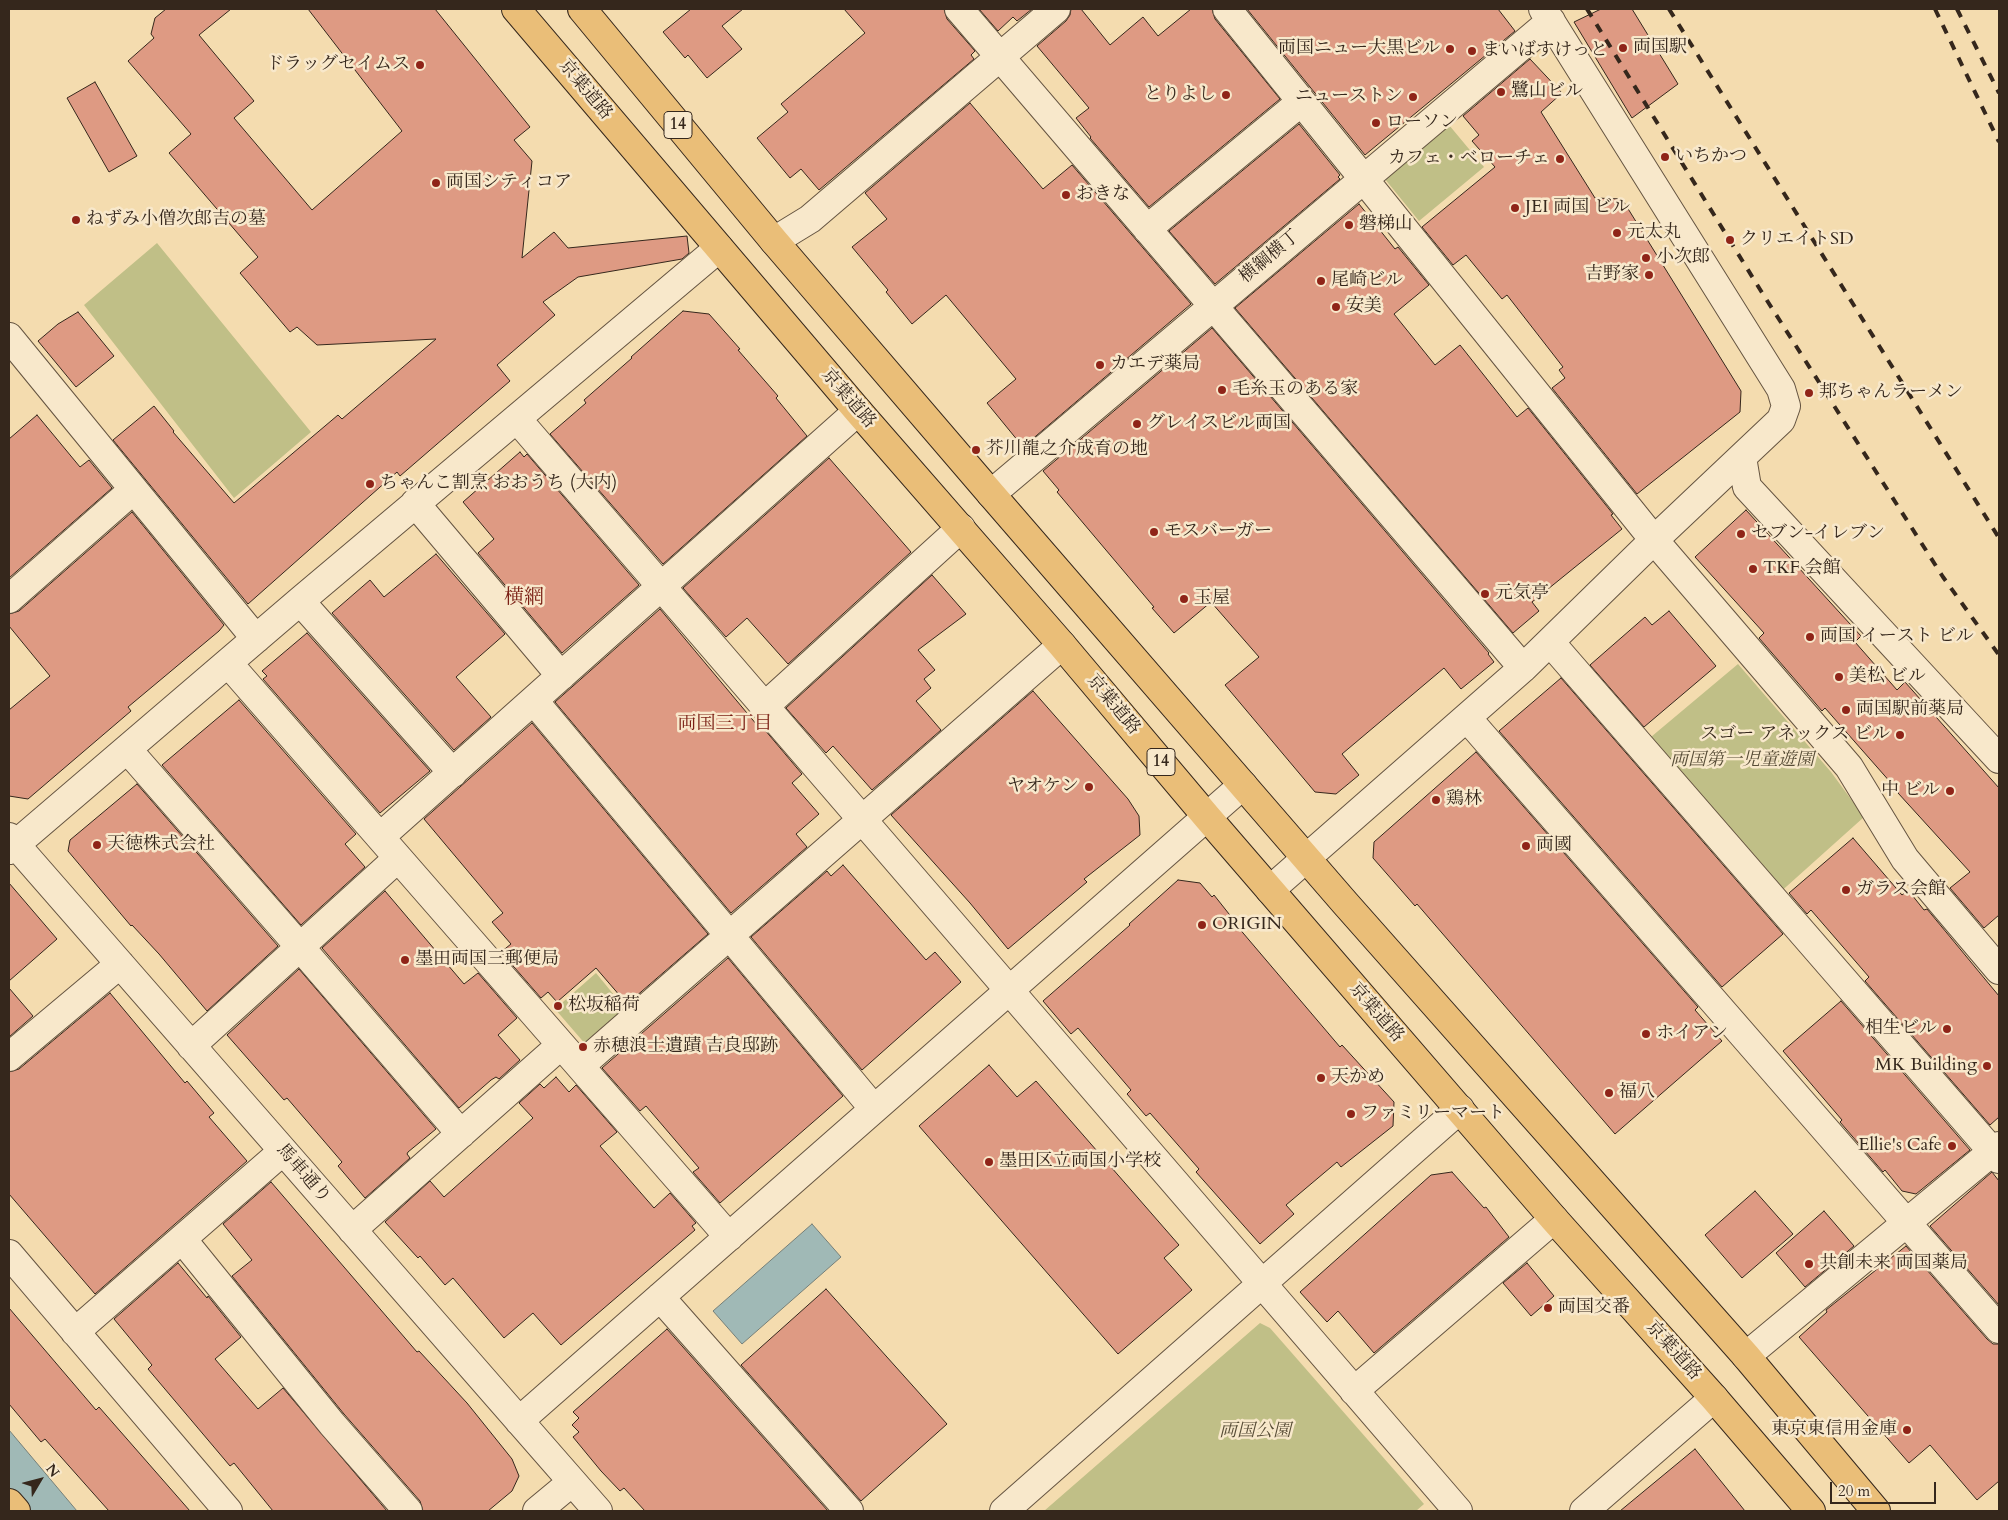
<!DOCTYPE html>
<meta charset="utf-8">
<style>
body{margin:0}
#map{position:relative;width:2008px;height:1520px;overflow:hidden;background:#f4dcaf;font-family:Cardo,serif}
canvas{display:block}
.frame{position:absolute;inset:0;border:10px solid #35271c;pointer-events:none}
.north{position:absolute;left:15px;top:1455px;width:50px;height:50px;-webkit-text-stroke:4px #f8e8cb;paint-order:stroke;rotate:53deg;font-size:14px;font-weight:700;line-height:20px;text-align:center;color:#35271c}
.north::after{content:'';display:block;margin:auto;width:18px;height:22px;background:#35271c;clip-path:polygon(50% 0,100% 100%,50% 72%,0 100%)}
.scale{position:absolute;left:1830px;top:1482px;width:106px;height:22px;box-sizing:border-box;border:2px solid #35271c;border-top:0;padding-left:6px;font-size:15px;line-height:18px;white-space:nowrap;color:#35271c;-webkit-text-stroke:4px #f8e8cb;paint-order:stroke}
</style>
<div id="map">
<canvas width="2008" height="1520"></canvas>
<div class="frame"></div>
<div class="north">N</div>
<div class="scale">20 m</div>
</div>
<script>
const ctx = document.querySelector('canvas').getContext('2d');
ctx.lineJoin = 'round';
function paint(path, color) {
  ctx.fillStyle = color;
  ctx.fill(path, 'evenodd');
}
function poly(rows) {
  const path = new Path2D();
  for (const r of rows) {
    path.moveTo(r[0], r[1]);
    for (let i = 2; i < r.length; i += 2) path.lineTo(r[i], r[i + 1]);
  }
  return path;
}
function trace(path, color, width, dash) {
  ctx.strokeStyle = color;
  ctx.lineWidth = width;
  ctx.lineCap = dash ? 'butt' : 'round';
  ctx.setLineDash(dash || []);
  ctx.stroke(path);
}
function label(font, color, halo, rows, align = 'center') {
  ctx.font = font + ' Cardo,"Noto Serif JP",serif';
  ctx.lineWidth = 5;
  ctx.setLineDash([]);
  ctx.textBaseline = 'middle';
  ctx.strokeStyle = halo;
  ctx.fillStyle = color;
  for (const [text, x, y, turn = 0] of rows) {
    ctx.save();
    ctx.translate(x, y);
    ctx.rotate((+turn || 0) * Math.PI / 180);
    ctx.textAlign = isNaN(turn) ? turn : align;
    if (halo) ctx.strokeText(text, 0, 0);
    ctx.fillText(text, 0, 0);
    ctx.restore();
  }
}
const green = poly([
 [1444,119,1484,167,1419,221,1380,173],
 [157,243,311,432,234,498,84,305],
 [1738,664,1831,772,1864,817,1777,895,1645,742],
 [596,973,628,1012,587,1046,555,1009],
 [1260,1323,1270,1328,1424,1504,1416,1511,1044,1511]
]);
const water = poly([
 [812,1224,841,1257,742,1344,713,1311,812,1224],
 [9,1430,77,1511,9,1511,9,1430]
]);
const building = poly([
 [166,9,231,9,199,35,254,101,234,118,312,210,402,131,308,9,435,9,530,127,514,140,532,161,522,258,554,232,568,248,687,236,689,253,682,259,578,277,543,302,555,315,497,365,510,381,400,476,397,472,248,604,113,440,154,406,174,431,173,432,234,503,338,415,342,419,436,339,317,345,297,327,290,332,240,273,258,257,169,153,191,134,128,61,154,38,151,34,155,18,166,9],
 [691,9,743,9,722,26,742,49,707,78,688,55,685,58,663,32,691,9],
 [844,9,944,9,947,19,975,51,971,55,974,59,819,190,801,169,790,178,757,138,788,112,781,104,865,33,844,9],
 [979,9,1032,9,1017,21,1013,17,998,31,979,9],
 [1071,9,1081,9,1110,45,1143,17,1158,36,1191,9,1212,9,1215,19,1280,99,1149,207,1090,138,1091,137,1076,118,1089,108,1037,46,1066,21,1070,15,1071,9],
 [1247,9,1498,9,1515,31,1365,155,1247,9],
 [1601,9,1632,9,1678,84,1632,118,1574,22,1601,9],
 [1530,59,1562,93,1541,112,1595,198,1622,199,1741,391,1740,412,1637,494,1552,388,1565,378,1559,370,1563,367,1507,295,1502,299,1466,255,1453,265,1422,227,1495,167,1472,141,1479,135,1463,116,1530,59],
 [95,82,137,156,109,172,67,98,95,82],
 [970,103,1043,189,1072,165,1191,304,1023,447,987,403,1016,379,946,295,912,324,886,292,888,290,852,247,887,219,865,193,970,103],
 [1299,124,1340,175,1338,177,1340,179,1215,284,1169,231,1299,124],
 [1359,204,1395,249,1398,247,1429,285,1394,314,1435,365,1460,345,1517,417,1528,408,1613,514,1611,515,1622,529,1532,602,1539,611,1513,633,1235,308,1359,204],
 [683,311,709,314,740,349,738,350,778,396,776,398,807,436,663,564,550,434,586,403,584,400,632,358,631,357,683,311],
 [78,312,114,356,76,387,38,341,58,324,78,312],
 [1212,328,1489,653,1488,654,1494,662,1461,689,1444,668,1342,754,1359,775,1336,794,1315,792,1225,685,1259,657,1211,602,1174,633,1152,608,1154,607,1057,492,1059,490,1043,471,1212,328],
 [37,415,80,467,89,460,112,488,9,578,9,439,37,415],
 [520,452,524,457,527,454,639,585,562,653,478,553,494,539,463,502,520,452],
 [829,458,911,552,788,664,747,618,726,637,683,588,829,458],
 [1746,510,1861,636,1855,642,1897,690,1905,682,1999,788,1999,915,1984,928,1950,888,1970,872,1898,793,1899,792,1825,708,1822,711,1804,690,1759,638,1764,633,1695,557,1746,510],
 [132,512,224,625,219,631,128,707,131,711,28,799,9,796,9,710,50,676,9,626,9,614,19,611,132,512],
 [436,554,505,634,456,677,491,717,454,750,332,613,370,580,384,597,436,554],
 [932,575,966,614,918,650,935,670,924,679,931,688,916,701,941,730,872,790,833,746,826,753,786,708,932,575],
 [660,609,757,725,759,723,802,774,792,783,819,814,796,834,807,847,731,913,555,702,660,609],
 [1669,611,1716,666,1644,727,1590,665,1645,617,1652,625,1669,611],
 [307,633,430,771,380,813,263,679,267,676,262,671,307,633],
 [1561,678,1783,934,1722,987,1499,731,1561,678],
 [1033,691,1128,799,1139,816,1140,835,1084,879,1087,882,1008,949,970,903,891,815,1033,691],
 [239,700,356,834,345,844,365,867,301,925,162,765,239,700],
 [532,723,708,934,627,1004,596,968,557,1002,548,992,541,998,501,952,511,944,492,922,503,913,424,819,532,723],
 [1476,752,1698,1007,1695,1010,1722,1041,1615,1134,1417,904,1415,906,1373,858,1374,842,1476,752],
 [137,784,278,946,207,1011,159,954,132,925,131,926,68,851,70,840,137,784],
 [1853,838,1902,895,1908,890,1924,910,1927,909,1999,996,1999,1117,1990,1125,1865,981,1869,977,1811,910,1807,914,1789,893,1853,838],
 [843,865,926,960,935,952,961,982,862,1070,751,937,827,871,831,876,843,865],
 [1178,880,1200,883,1212,897,1214,895,1233,919,1232,920,1340,1047,1342,1045,1394,1102,1393,1126,1341,1167,1337,1162,1286,1205,1294,1214,1260,1244,1196,1172,1199,1169,1150,1113,1146,1116,1127,1094,1131,1090,1078,1028,1071,1034,1043,1001,1130,925,1129,924,1178,880],
 [9,883,57,939,9,981,9,883],
 [385,891,464,984,478,973,517,1018,498,1035,520,1060,499,1079,496,1077,491,1080,459,1108,322,948,385,891],
 [728,958,843,1096,720,1203,693,1172,699,1168,646,1106,640,1111,602,1068,728,958],
 [299,969,436,1129,408,1152,407,1154,410,1158,365,1198,338,1166,342,1162,287,1098,284,1100,227,1035,299,969],
 [9,988,33,1016,9,1037,9,988],
 [110,993,185,1083,187,1081,214,1113,209,1117,247,1161,95,1294,9,1194,9,1072,19,1069,110,993],
 [1841,1001,1970,1150,1916,1194,1902,1191,1885,1170,1883,1172,1840,1122,1842,1120,1783,1051,1841,1001],
 [989,1065,1017,1097,1036,1081,1179,1245,1164,1258,1192,1290,1118,1354,919,1126,989,1065],
 [556,1077,569,1092,576,1085,617,1132,600,1146,654,1208,670,1193,696,1223,692,1226,695,1230,561,1345,533,1313,504,1338,453,1278,445,1285,420,1256,418,1258,385,1222,430,1181,444,1197,533,1118,519,1103,540,1084,544,1088,556,1077],
 [1452,1172,1484,1208,1486,1207,1509,1237,1374,1353,1338,1311,1327,1322,1300,1292,1431,1175,1452,1172],
 [1992,1172,1999,1181,1999,1305,1930,1226,1992,1172],
 [271,1182,417,1352,419,1351,467,1403,512,1459,519,1476,512,1491,488,1511,423,1511,420,1501,344,1414,232,1276,252,1260,223,1224,271,1182],
 [1755,1191,1793,1234,1742,1278,1705,1235,1755,1191],
 [1824,1211,1854,1246,1805,1287,1776,1253,1824,1211],
 [1906,1246,1987,1339,1993,1344,1999,1344,1999,1481,1977,1500,1930,1445,1909,1463,1799,1337,1827,1312,1826,1310,1906,1246],
 [178,1263,207,1298,208,1296,241,1337,215,1359,258,1409,283,1388,387,1511,273,1511,234,1463,230,1466,148,1369,152,1365,114,1319,178,1263],
 [1527,1263,1554,1296,1531,1316,1503,1283,1527,1263],
 [826,1289,947,1424,861,1501,741,1365,826,1289],
 [9,1308,96,1410,99,1407,190,1511,109,1511,45,1439,41,1442,9,1404,9,1308],
 [667,1329,828,1511,645,1511,624,1488,620,1491,601,1471,573,1437,579,1432,572,1425,579,1418,573,1412,667,1329],
 [1695,1449,1745,1511,1620,1511,1695,1449]
]);
const minor = poly([
 [959,9,1523,668],
 [1227,9,1654,540,1849,767,1905,859,1999,970],
 [1147,229,1301,102],
 [774,241,810,219,1056,9],
 [9,337,256,639],
 [517,419,1458,1511],
 [1742,457,1747,487,1999,759],
 [991,494,1551,21],
 [415,503,561,676],
 [9,599,133,490],
 [300,601,453,773],
 [1550,642,1999,1159],
 [228,663,729,1237],
 [534,701,874,1109],
 [765,706,961,528],
 [1467,718,1999,1329],
 [127,749,300,947,461,1134],
 [9,837,598,1511],
 [380,837,858,411],
 [9,850,300,601,719,248],
 [1270,890,1523,668,1654,540,1781,420,1786,406,1781,389,1543,9],
 [191,1046,398,858],
 [9,1057,120,964],
 [580,1066,1062,645],
 [352,1230,561,1045],
 [182,1239,332,1424,408,1511],
 [9,1254,228,1511],
 [660,1297,849,1511],
 [75,1332,283,1151],
 [1746,1356,1999,1146],
 [1354,1391,1554,1219],
 [519,1421,1243,785],
 [537,1511,572,1482],
 [1004,1511,1460,1109],
 [1584,1511,1714,1398]
]);
const highway = poly([
 [516,9,858,411,1062,645,1207,817,1554,1219,1714,1398,1811,1511],
 [582,9,774,241,991,494,1345,903,1746,1356,1876,1511],
 [9,1503,16,1511]
]);
const rail = poly([
 [1587,9,1761,291,1943,577,1999,655],
 [1669,9,1999,538],
 [1935,9,1999,142],
 [1957,9,1999,93]
]);
const markers = [
 [1623,48,5,"#8f2418"],
 [1450,49,5,"#8f2418"],
 [1472,51,5,"#8f2418"],
 [420,65,5,"#8f2418"],
 [1501,92,5,"#8f2418"],
 [1226,95,5,"#8f2418"],
 [1413,97,5,"#8f2418"],
 [1376,123,5,"#8f2418"],
 [1665,157,5,"#8f2418"],
 [1560,159,5,"#8f2418"],
 [436,183,5,"#8f2418"],
 [1066,195,5,"#8f2418"],
 [1515,208,5,"#8f2418"],
 [76,220,5,"#8f2418"],
 [1349,225,5,"#8f2418"],
 [1617,233,5,"#8f2418"],
 [1730,240,5,"#8f2418"],
 [1646,258,5,"#8f2418"],
 [1649,275,5,"#8f2418"],
 [1321,281,5,"#8f2418"],
 [1336,307,5,"#8f2418"],
 [1100,365,5,"#8f2418"],
 [1222,390,5,"#8f2418"],
 [1809,393,5,"#8f2418"],
 [1137,424,5,"#8f2418"],
 [976,450,5,"#8f2418"],
 [370,484,5,"#8f2418"],
 [1154,532,5,"#8f2418"],
 [1741,534,5,"#8f2418"],
 [1753,569,5,"#8f2418"],
 [1485,594,5,"#8f2418"],
 [1184,599,5,"#8f2418"],
 [1810,637,5,"#8f2418"],
 [1839,677,5,"#8f2418"],
 [1846,710,5,"#8f2418"],
 [1900,735,5,"#8f2418"],
 [1089,787,5,"#8f2418"],
 [1950,791,5,"#8f2418"],
 [1436,800,5,"#8f2418"],
 [97,845,5,"#8f2418"],
 [1526,846,5,"#8f2418"],
 [1846,890,5,"#8f2418"],
 [1202,925,5,"#8f2418"],
 [405,960,5,"#8f2418"],
 [558,1006,5,"#8f2418"],
 [1947,1029,5,"#8f2418"],
 [1646,1034,5,"#8f2418"],
 [583,1047,5,"#8f2418"],
 [1987,1066,5,"#8f2418"],
 [1321,1078,5,"#8f2418"],
 [1609,1093,5,"#8f2418"],
 [1351,1114,5,"#8f2418"],
 [1952,1146,5,"#8f2418"],
 [989,1162,5,"#8f2418"],
 [1809,1264,5,"#8f2418"],
 [1548,1308,5,"#8f2418"],
 [1907,1430,5,"#8f2418"]
];
const shields = [
 [678,125,28],
 [1161,762,28]
];
const shieldNames = [
 ["14",678,125],
 ["14",1161,762]
];
const poiNames = [
 ["両国駅",1633,48],
 ["両国ニュー大黒ビル",1440,49,"right"],
 ["まいばすけっと",1482,51],
 ["ドラッグセイムス",410,65,"right"],
 ["鷺山ビル",1511,92],
 ["とりよし",1216,95,"right"],
 ["ニューストン",1403,97,"right"],
 ["ローソン",1386,123],
 ["いちかつ",1675,157],
 ["カフェ・ベローチェ",1550,159,"right"],
 ["両国シティコア",446,183],
 ["おきな",1076,195],
 ["JEI 両国 ビル",1525,208],
 ["ねずみ小僧次郎吉の墓",86,220],
 ["磐梯山",1359,225],
 ["元太丸",1627,233],
 ["クリエイトSD",1740,240],
 ["小次郎",1656,258],
 ["吉野家",1639,275,"right"],
 ["尾崎ビル",1331,281],
 ["安美",1346,307],
 ["カエデ薬局",1110,365],
 ["毛糸玉のある家",1232,390],
 ["邦ちゃんラーメン",1819,393],
 ["グレイスビル両国",1147,424],
 ["芥川龍之介成育の地",986,450],
 ["ちゃんこ割烹 おおうち (大内)",380,484],
 ["モスバーガー",1164,532],
 ["セブン-イレブン",1751,534],
 ["TKF 会館",1763,569],
 ["元気亭",1495,594],
 ["玉屋",1194,599],
 ["両国 イースト ビル",1820,637],
 ["美松 ビル",1849,677],
 ["両国駅前薬局",1856,710],
 ["スゴー アネックス ビル",1890,735,"right"],
 ["ヤオケン",1079,787,"right"],
 ["中 ビル",1940,791,"right"],
 ["鶏林",1446,800],
 ["天徳株式会社",107,845],
 ["両國",1536,846],
 ["ガラス会館",1856,890],
 ["ORIGIN",1212,925],
 ["墨田両国三郵便局",415,960],
 ["松坂稲荷",568,1006],
 ["相生ビル",1937,1029,"right"],
 ["ホイアン",1656,1034],
 ["赤穂浪士遺蹟 吉良邸跡",593,1047],
 ["MK Building",1977,1066,"right"],
 ["天かめ",1331,1078],
 ["福八",1619,1093],
 ["ファミリーマート",1361,1114],
 ["Ellie's Cafe",1942,1146,"right"],
 ["墨田区立両国小学校",999,1162],
 ["共創未来 両国薬局",1819,1264],
 ["両国交番",1558,1308],
 ["東京東信用金庫",1897,1430,"right"]
];
const streetNames = [
 ["京葉道路",585,90,50],
 ["横綱横丁",1270,257,-40],
 ["京葉道路",848,399,49],
 ["京葉道路",1113,705,50],
 ["京葉道路",1376,1013,49],
 ["馬車通り",303,1174,49],
 ["京葉道路",1673,1351,48]
];
const parkNames = [
 ["両国第一児童遊園",1742,761],
 ["両国公園",1255,1432]
];
const neighbourhoodNames = [
 ["両国三丁目",725,725]
];
const quarterNames = [
 ["横網",524,598]
];
paint(green, '#c0bf87');
paint(water, '#a0b9b6');
trace(water, '#757f78', 1);
paint(building, '#de9a83');
trace(building, '#35271c', 1);
trace(minor, '#655441', 30);
trace(highway, '#35271c', 30);
trace(minor, '#f8e8cb', 28);
trace(highway, '#eabe78', 28);
trace(rail, '#35271c', 4, [9, 9]);
for (const [x, y, r, color] of markers) {
  const dot = new Path2D();
  dot.arc(x, y, r, 0, 2 * Math.PI);
  ctx.fillStyle = color;
  ctx.fill(dot);
  trace(dot, '#f8e8cb', 2);
}
for (const [x, y, w] of shields) {
  const box = new Path2D();
  box.roundRect(x - w / 2, y - 13.5, w, 27, 4);
  ctx.fillStyle = '#f8e8cb';
  ctx.fill(box);
  trace(box, '#35271c', 1);
}
label('bold 16px', '#35271c', null, shieldNames);
label('18px', '#35271c', '#f8e8cb', poiNames, 'left');
label('18px', '#35271c', '#f8e8cb', streetNames);
label('italic 18px', '#584d37', '#f8e8cb', parkNames);
label('19px', '#7a1f14', '#f8e8cb', neighbourhoodNames);
label('20px', '#7a1f14', '#f8e8cb', quarterNames);
</script>
